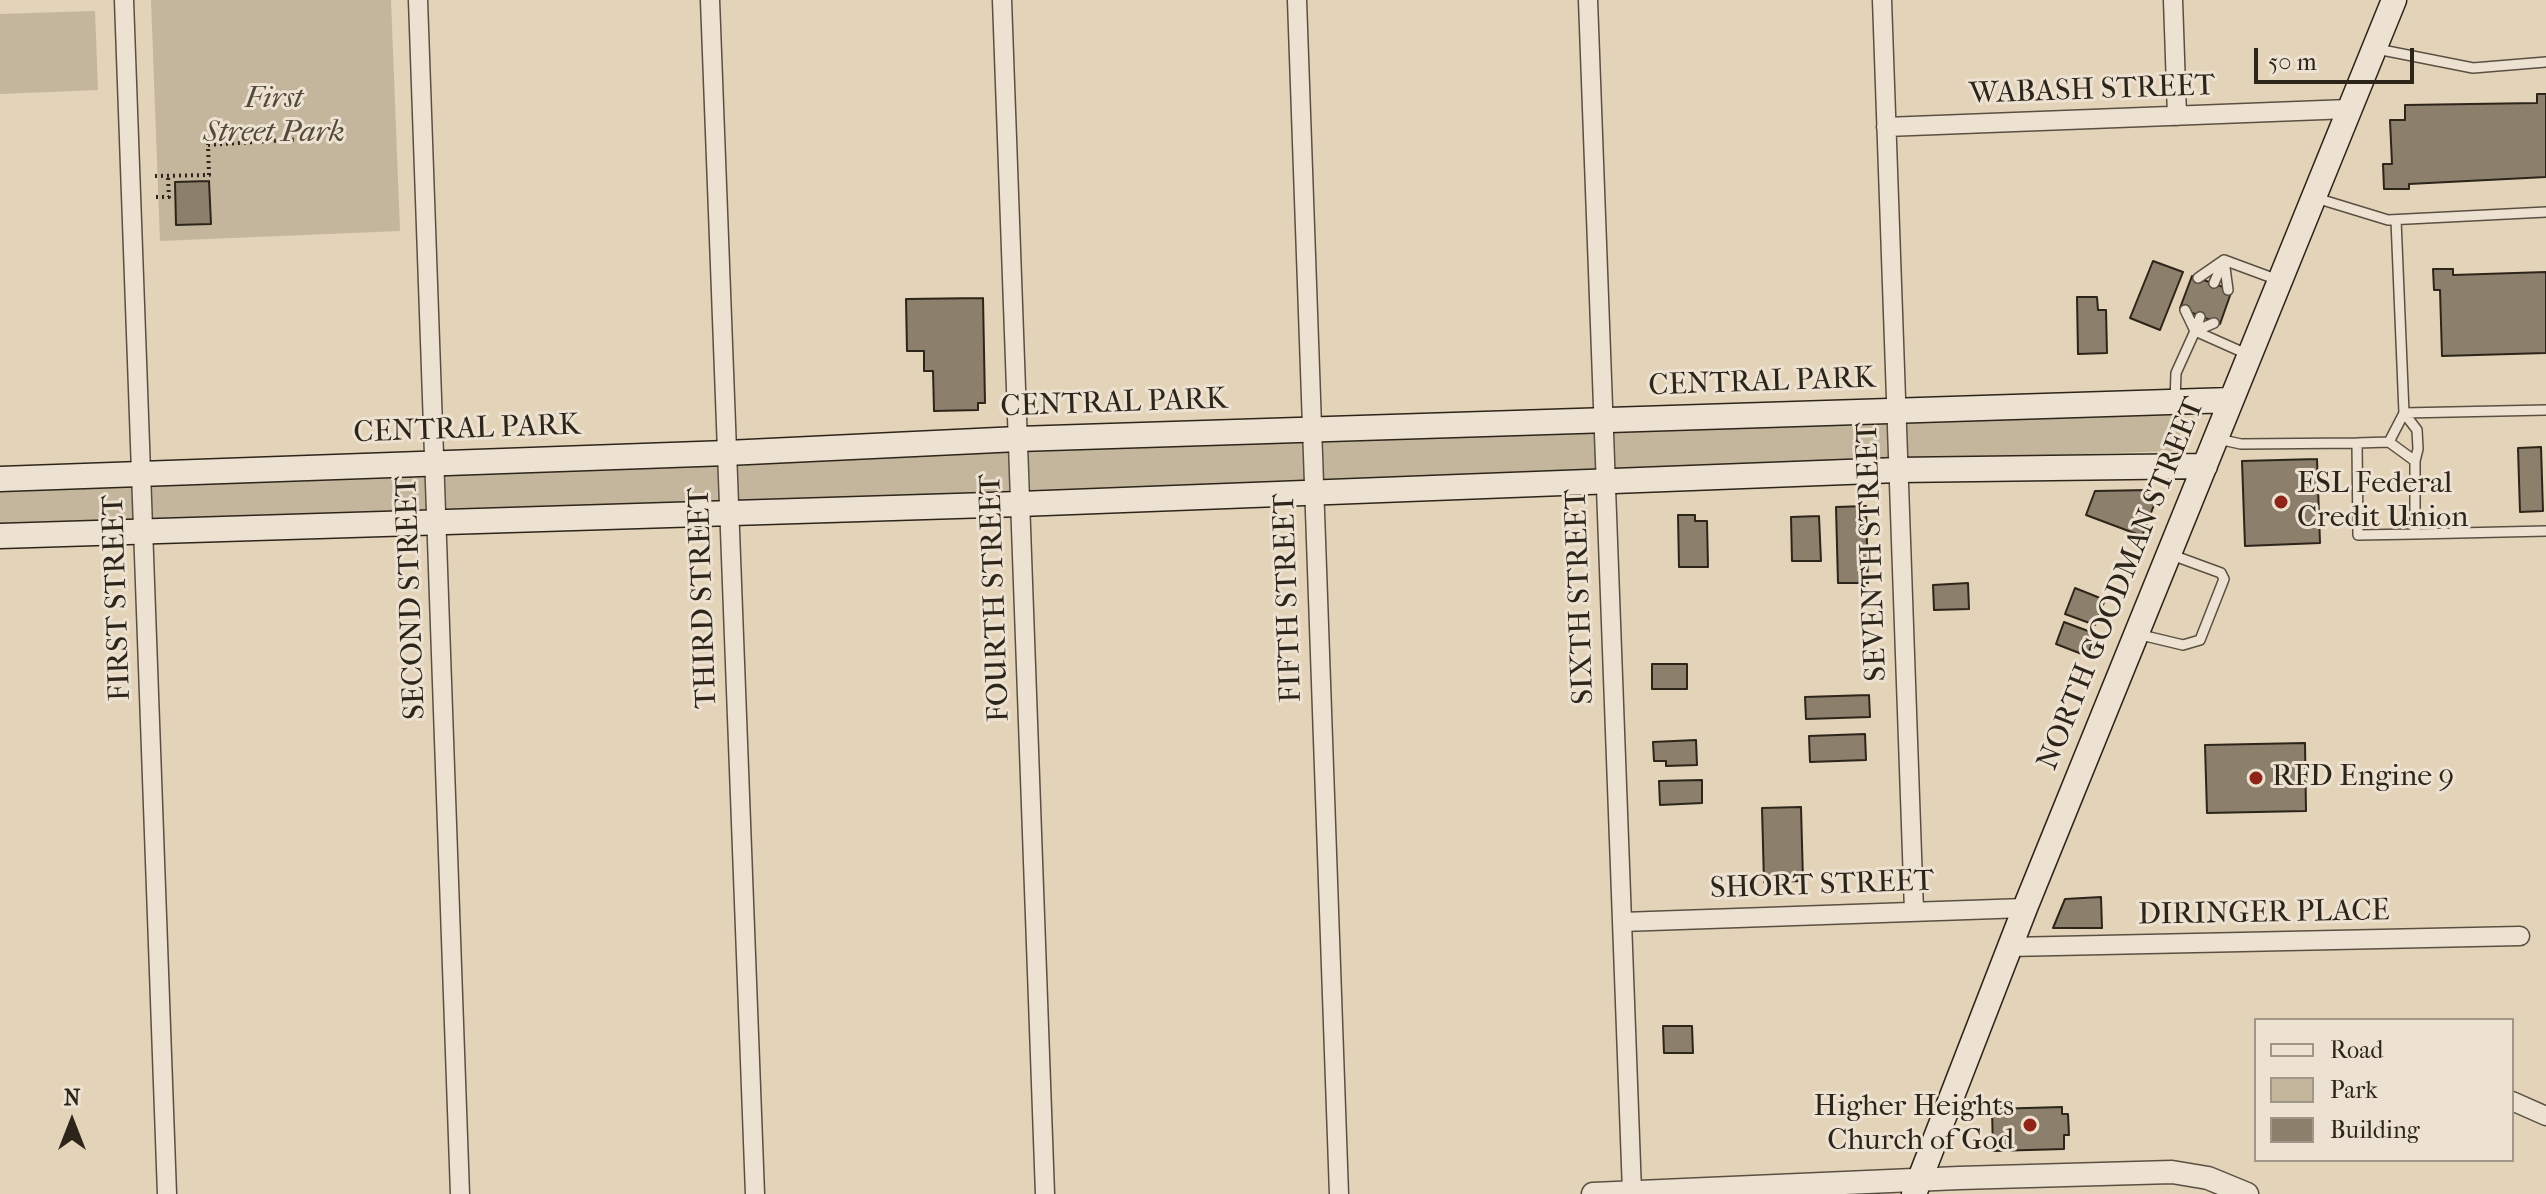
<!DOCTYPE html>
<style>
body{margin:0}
#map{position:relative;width:2546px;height:1194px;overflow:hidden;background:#e3d3b8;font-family:"IM FELL French Canon",serif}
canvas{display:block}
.legend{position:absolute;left:2254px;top:1018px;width:260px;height:144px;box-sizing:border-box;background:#ede2d1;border:2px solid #a09688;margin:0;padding:10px 14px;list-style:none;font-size:24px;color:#2d251a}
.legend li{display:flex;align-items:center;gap:16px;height:40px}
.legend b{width:40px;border:2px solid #a09688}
.north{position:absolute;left:32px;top:1082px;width:80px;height:80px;-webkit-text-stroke:6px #ede2d1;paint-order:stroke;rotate:0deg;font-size:22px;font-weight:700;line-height:32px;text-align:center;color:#2d251a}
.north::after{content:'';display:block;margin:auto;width:28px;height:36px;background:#2d251a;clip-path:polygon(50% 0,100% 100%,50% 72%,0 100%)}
.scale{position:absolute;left:2254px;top:48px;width:160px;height:36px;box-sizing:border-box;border:4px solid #2d251a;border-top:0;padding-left:10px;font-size:24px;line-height:28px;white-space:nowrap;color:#2d251a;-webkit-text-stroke:6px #ede2d1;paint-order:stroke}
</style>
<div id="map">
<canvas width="2546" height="1194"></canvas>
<ul class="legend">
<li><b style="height:10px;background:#ede2d1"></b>Road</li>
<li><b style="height:22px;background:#c4b59d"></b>Park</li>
<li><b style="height:22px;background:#8c7f6c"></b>Building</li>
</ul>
<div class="north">N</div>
<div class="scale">50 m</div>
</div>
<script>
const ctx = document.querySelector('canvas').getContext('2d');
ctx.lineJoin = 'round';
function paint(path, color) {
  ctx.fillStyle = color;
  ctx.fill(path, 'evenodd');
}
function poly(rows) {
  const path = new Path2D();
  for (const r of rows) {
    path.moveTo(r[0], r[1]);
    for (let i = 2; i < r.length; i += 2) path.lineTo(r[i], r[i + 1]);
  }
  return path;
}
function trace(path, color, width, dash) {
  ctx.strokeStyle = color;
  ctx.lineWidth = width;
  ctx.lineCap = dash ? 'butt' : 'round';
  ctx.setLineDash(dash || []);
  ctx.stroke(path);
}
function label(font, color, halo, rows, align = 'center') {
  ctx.font = font + ' "IM FELL French Canon",serif';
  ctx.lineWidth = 6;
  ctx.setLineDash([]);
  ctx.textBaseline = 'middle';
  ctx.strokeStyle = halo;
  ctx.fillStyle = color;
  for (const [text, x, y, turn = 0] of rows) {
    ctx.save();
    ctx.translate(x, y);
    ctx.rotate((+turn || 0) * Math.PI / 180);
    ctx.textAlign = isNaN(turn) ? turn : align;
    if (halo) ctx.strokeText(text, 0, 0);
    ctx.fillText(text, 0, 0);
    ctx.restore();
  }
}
const green = poly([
 [151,0,391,0,400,231,160,241],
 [95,11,98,90,0,94,0,14],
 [2164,410,2177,419,2181,431,2179,442,2171,451,0,527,0,487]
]);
const building = poly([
 [2537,94,2546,94,2546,177,2409,184,2409,189,2384,189,2383,164,2392,164,2390,120,2405,120,2405,105,2537,103,2537,94],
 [209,181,211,224,176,225,175,182,209,181],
 [2153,261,2183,272,2160,330,2130,318,2153,261],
 [2433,269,2453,269,2453,275,2546,272,2546,353,2442,356,2440,290,2434,290,2433,269],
 [2192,276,2232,290,2220,324,2180,308,2192,276],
 [2077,297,2097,297,2098,310,2106,310,2107,353,2078,354,2077,297],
 [983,298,985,403,978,403,978,410,934,411,933,371,924,371,924,351,907,351,906,299,983,298],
 [2541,447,2543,511,2520,512,2518,448,2541,447],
 [2317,459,2320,543,2245,546,2242,461,2317,459],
 [2149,490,2156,500,2142,536,2086,515,2095,491,2149,490],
 [1866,506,1868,583,1838,583,1836,507,1866,506],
 [1678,515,1695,515,1695,521,1707,521,1708,567,1679,567,1678,515],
 [1819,516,1821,561,1792,561,1791,517,1819,516],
 [1968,583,1969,609,1934,610,1933,585,1968,583],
 [2075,588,2105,600,2095,625,2065,614,2075,588],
 [2064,622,2096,634,2087,656,2056,644,2064,622],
 [1652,664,1687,664,1687,689,1652,689,1652,664],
 [1869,695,1870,717,1806,719,1805,697,1869,695],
 [1865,734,1866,760,1810,762,1809,736,1865,734],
 [1696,740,1697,765,1666,766,1666,761,1654,761,1653,742,1696,740],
 [2305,743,2306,811,2207,813,2205,745,2305,743],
 [1702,780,1702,803,1660,805,1659,781,1702,780],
 [1801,807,1803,881,1764,882,1762,808,1801,807],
 [2101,897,2102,928,2053,928,2065,899,2101,897],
 [1663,1026,1692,1026,1693,1053,1664,1053,1663,1026],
 [2062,1107,2062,1114,2068,1114,2069,1135,2064,1135,2064,1149,1993,1151,1992,1109,2062,1107]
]);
const path = poly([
 [155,176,209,175,208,145,303,139],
 [156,197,169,197,168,177]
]);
const service = poly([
 [2377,49,2473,68,2546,62],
 [2316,198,2388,220,2546,212],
 [2396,220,2404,413,2546,410],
 [2198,278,2224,260,2214,283],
 [2228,290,2224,260,2278,280],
 [2185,310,2195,331,2200,317],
 [2195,331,2249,355],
 [2175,402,2176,373,2195,331,2214,323],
 [2218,439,2241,444,2357,443,2358,535,2415,534],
 [2357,443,2389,442,2415,461,2418,449,2417,430,2404,413,2389,442],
 [2415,461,2415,534,2546,531],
 [2137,634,2183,645,2200,640,2224,579,2221,573,2172,555]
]);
const minor = poly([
 [124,0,167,1194],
 [418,0,460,1194],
 [710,0,755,1194],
 [1002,0,1045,1194],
 [1297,0,1339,1194],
 [1588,0,1632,1192],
 [1882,0,1914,911],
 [2173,0,2177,116],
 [1886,127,2349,109],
 [1622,922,2025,908],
 [2009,947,2520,936],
 [2512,1101,2546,1116]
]);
const tertiary = poly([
 [1593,1194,1959,1178,2172,1172,2208,1178,2247,1194]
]);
const secondary = poly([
 [0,479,727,453,1018,439,2231,400],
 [0,536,1020,504,1898,470,2205,466],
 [1914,1194,2025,908,2394,0]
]);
const markers = [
 [2281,502,8,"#8f2418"],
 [2256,778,8,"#8f2418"],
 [2030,1125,8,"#8f2418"]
];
const streetNames = [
 ["WABASH STREET",2092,91,-2],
 ["CENTRAL PARK",1762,383,-2],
 ["CENTRAL PARK",1114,404,-2],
 ["CENTRAL PARK",467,430,-2],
 ["SEVENTH STREET",1873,552,-92],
 ["NORTH GOODMAN STREET",2122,584,-68],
 ["SIXTH STREET",1581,597,-92],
 ["FIRST STREET",118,598,-92],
 ["SECOND STREET",412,598,-92],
 ["THIRD STREET",704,598,-92],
 ["FOURTH STREET",996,598,-92],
 ["FIFTH STREET",1289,598,-92],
 ["SHORT STREET",1822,886,-2],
 ["DIRINGER PLACE",2264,914,-1]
];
const parkNames = [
 ["First",274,100],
 ["Street Park",274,134]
];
const poiNames = [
 ["ESL Federal",2297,485],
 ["Credit Union",2297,519],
 ["RFD Engine 9",2272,778],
 ["Higher Heights",2014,1108,"right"],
 ["Church of God",2014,1142,"right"]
];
paint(green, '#c4b59d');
paint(building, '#8c7f6c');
trace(building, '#2d251a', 2);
trace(service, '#5a5042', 12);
trace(minor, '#5a5042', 21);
trace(tertiary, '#5a5042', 25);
trace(secondary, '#2d251a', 27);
trace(path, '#2d251a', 4, [2, 4]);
trace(service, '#ede2d1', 9);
trace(minor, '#ede2d1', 18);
trace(tertiary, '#ede2d1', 22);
trace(secondary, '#ede2d1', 24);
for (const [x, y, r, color] of markers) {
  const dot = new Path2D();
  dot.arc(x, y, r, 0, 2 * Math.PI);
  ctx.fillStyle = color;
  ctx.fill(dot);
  trace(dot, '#ede2d1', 3);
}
label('30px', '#2d251a', '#ede2d1', streetNames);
label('italic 30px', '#53493b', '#ede2d1', parkNames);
label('30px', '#2d251a', '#ede2d1', poiNames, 'left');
</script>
